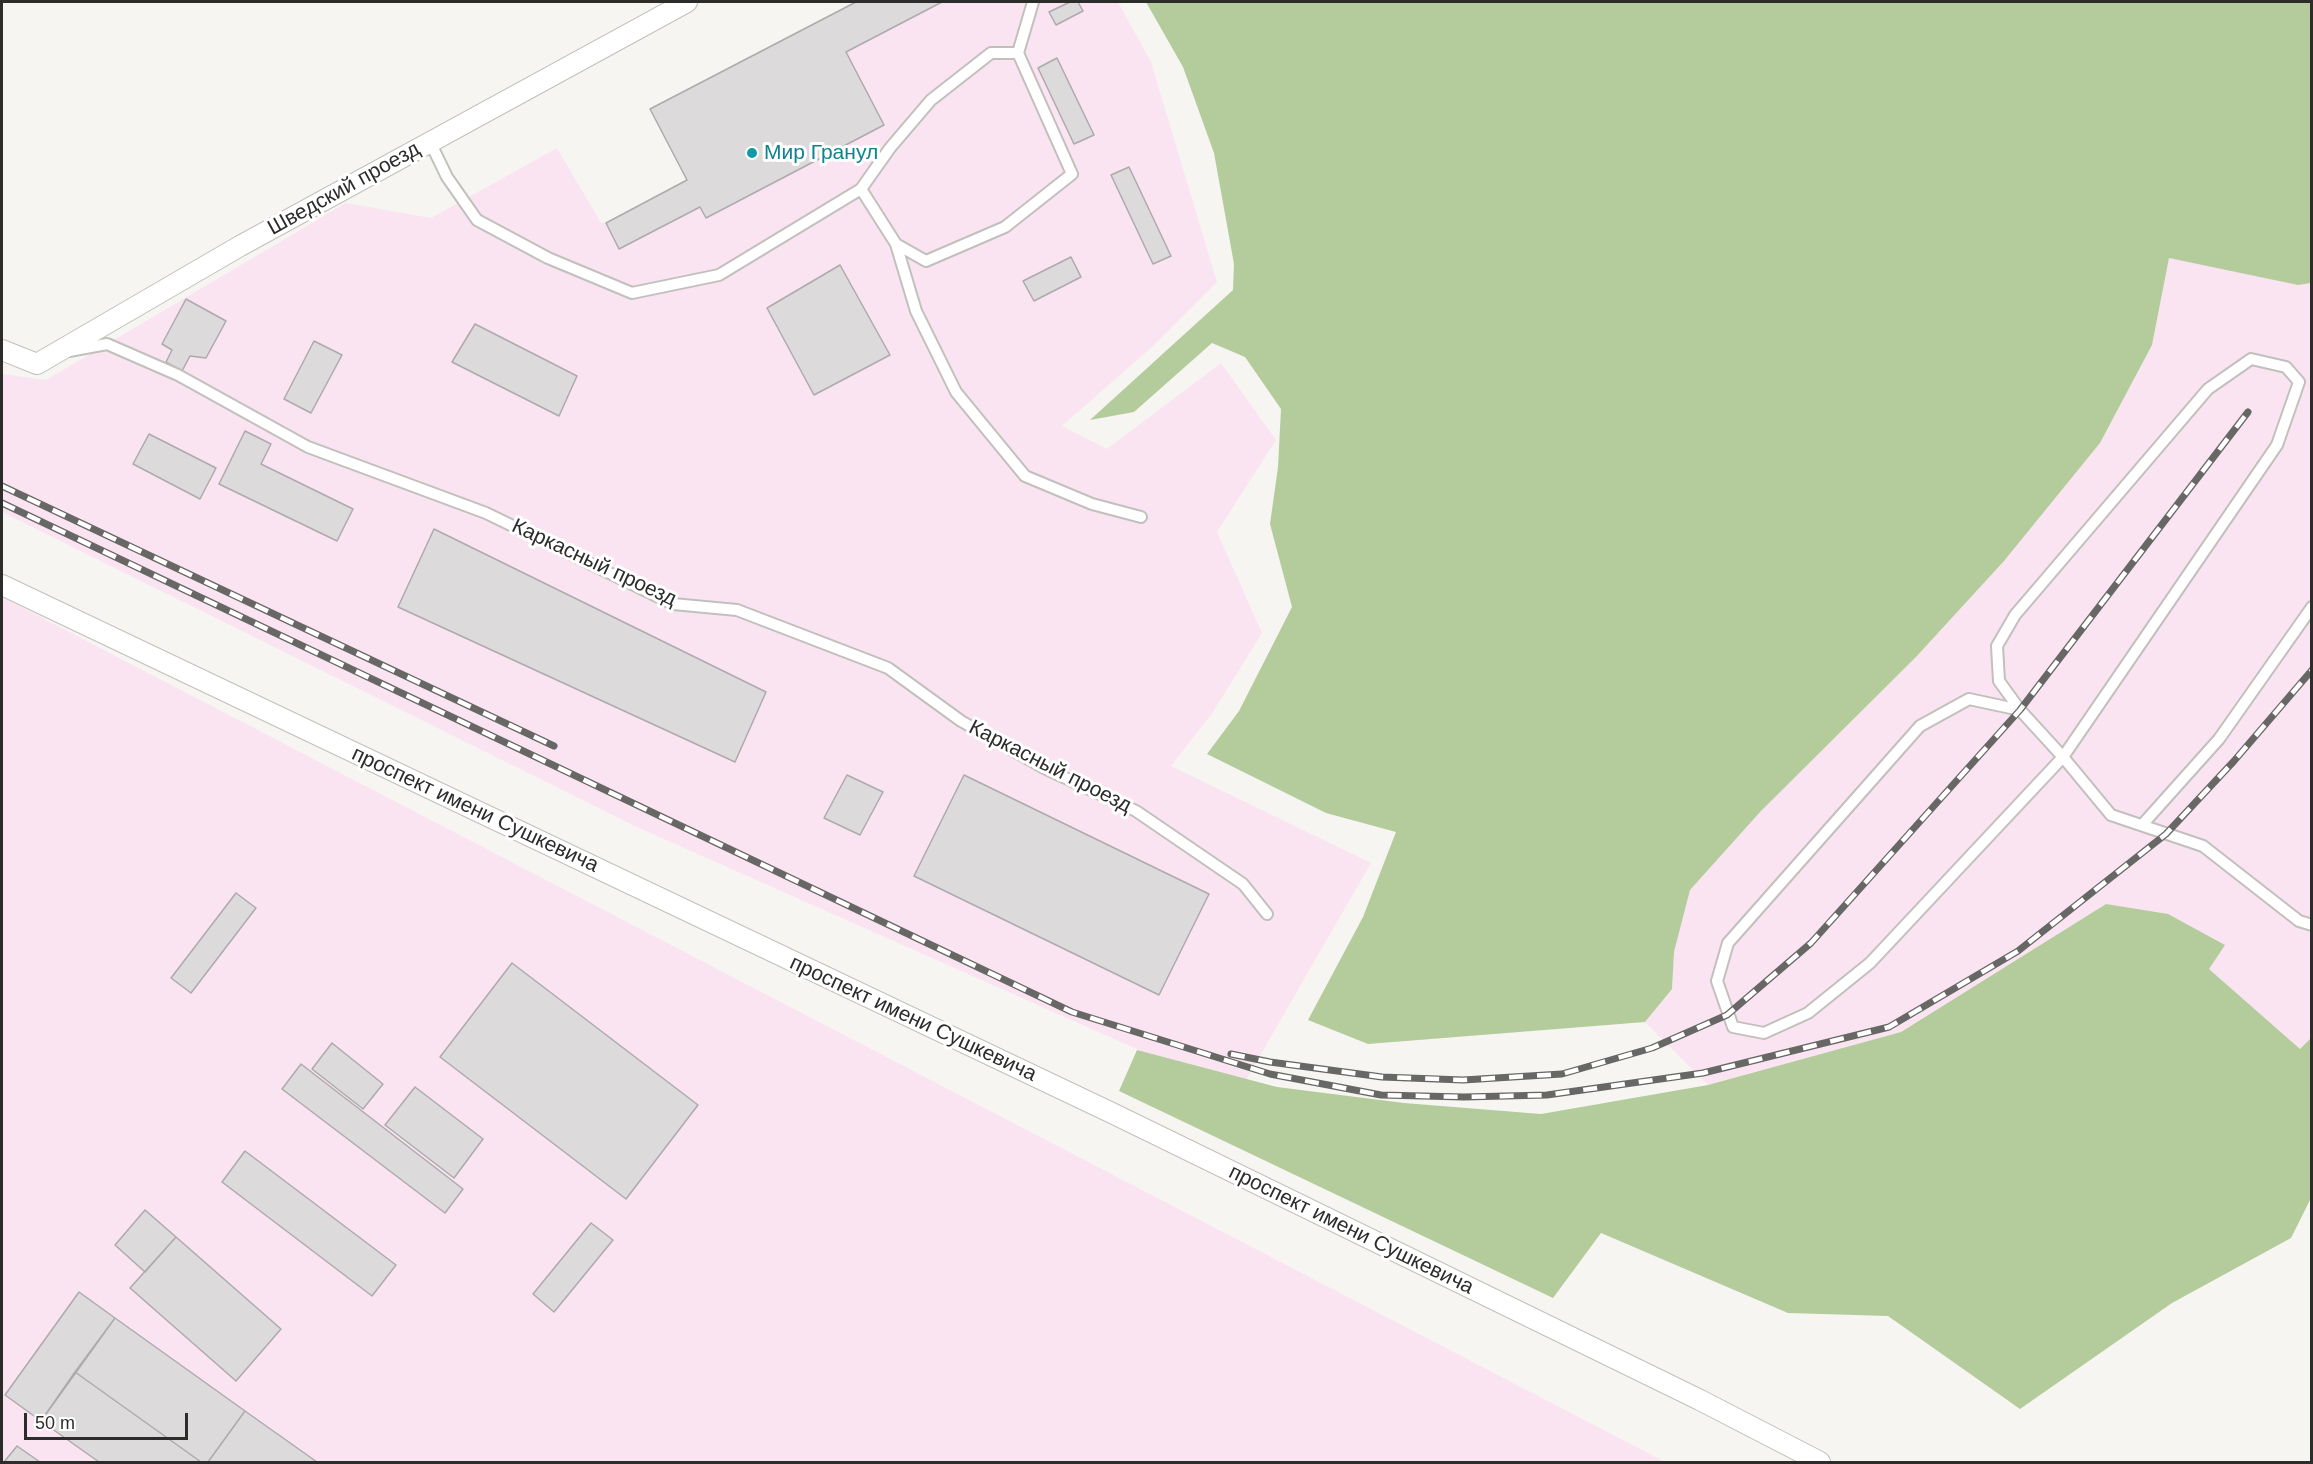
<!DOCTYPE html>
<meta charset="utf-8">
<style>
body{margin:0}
#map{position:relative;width:2313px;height:1464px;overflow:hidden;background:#f6f5f1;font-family:Arial,sans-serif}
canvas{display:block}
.frame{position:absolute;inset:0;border:3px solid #2c2c2b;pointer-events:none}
.scale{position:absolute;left:24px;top:1413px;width:164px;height:27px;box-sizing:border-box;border:3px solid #2c2c2b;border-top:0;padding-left:8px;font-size:18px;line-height:21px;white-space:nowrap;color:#2c2c2b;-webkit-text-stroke:4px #fff;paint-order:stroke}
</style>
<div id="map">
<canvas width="2313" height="1464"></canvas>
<div class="frame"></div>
<div class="scale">50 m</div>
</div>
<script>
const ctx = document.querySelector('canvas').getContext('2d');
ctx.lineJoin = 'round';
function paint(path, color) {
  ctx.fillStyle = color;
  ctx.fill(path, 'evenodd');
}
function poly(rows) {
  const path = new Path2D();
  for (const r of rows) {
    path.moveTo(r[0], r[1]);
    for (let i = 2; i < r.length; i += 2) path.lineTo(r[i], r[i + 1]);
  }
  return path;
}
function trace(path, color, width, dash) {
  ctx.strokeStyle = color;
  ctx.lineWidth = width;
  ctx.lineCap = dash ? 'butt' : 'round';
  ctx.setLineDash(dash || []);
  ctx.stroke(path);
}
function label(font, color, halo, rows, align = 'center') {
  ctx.font = font + ' Arial,sans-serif';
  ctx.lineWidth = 6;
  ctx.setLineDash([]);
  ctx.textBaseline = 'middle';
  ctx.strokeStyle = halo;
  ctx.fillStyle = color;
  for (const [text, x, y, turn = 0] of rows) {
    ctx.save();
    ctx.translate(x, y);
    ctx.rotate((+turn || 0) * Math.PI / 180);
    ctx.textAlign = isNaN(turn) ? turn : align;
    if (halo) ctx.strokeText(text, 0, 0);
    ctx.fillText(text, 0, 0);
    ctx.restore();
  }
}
const industrial = poly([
 [856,2,1118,2,1151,62,1217,282,1153,346,1062,426,1107,449,1221,363,1276,440,1217,532,1262,633,1213,712,1171,766,1371,863,1238,1094,637,827,2,512,2,374,46,380,346,203,431,218,557,148,601,223,606,223,687,180,650,109],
 [2169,257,2298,285,2311,283,2311,1038,2301,1050,2209,969,2224,945,2106,904,1901,1032,1708,1085,1645,1022,1672,989,1674,952,1690,890,1761,811,1916,657,2004,561,2100,443,2152,345],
 [2,597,1665,1462,2,1462]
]);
const green = poly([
 [1146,2,2311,2,2311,283,2298,285,2169,258,2152,345,2100,443,2004,561,1916,657,1761,811,1690,890,1674,952,1672,989,1645,1022,1368,1044,1308,1020,1363,917,1396,832,1326,813,1207,754,1239,711,1292,607,1270,524,1278,467,1281,409,1245,357,1212,343,1134,412,1090,420,1233,290,1234,264,1214,153,1183,67],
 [2106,904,2168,914,2225,945,2209,969,2300,1049,2311,1038,2311,1198,2291,1238,2172,1303,2020,1409,1888,1316,1788,1313,1601,1233,1553,1298,1119,1091,1137,1050,1277,1087,1404,1103,1541,1114,1708,1085,1901,1032]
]);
const building = poly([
 [856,2,942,2,846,52,884,125,706,218,700,207,619,249,606,223,687,180,650,109,856,2],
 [1070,2,1078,2,1083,11,1056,25,1049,12,1070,2],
 [1057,58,1094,135,1074,144,1038,68,1057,58],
 [1129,167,1171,256,1153,264,1111,175,1129,167],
 [1071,257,1081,277,1034,301,1023,281,1071,257],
 [840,265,890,355,814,395,767,308,840,265],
 [186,299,226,321,206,358,190,356,182,371,166,362,172,350,162,344,186,299],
 [475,324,577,376,559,416,452,362,475,324],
 [314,341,342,355,311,413,284,399,314,341],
 [245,431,271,444,261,464,353,509,337,541,219,484,245,431],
 [149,434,216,468,200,499,133,464,149,434],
 [434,529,766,692,735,762,398,607,434,529],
 [847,775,883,792,860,835,824,818,847,775],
 [964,775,1209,894,1159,995,914,876,964,775],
 [236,893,256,908,191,993,171,978,236,893],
 [512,963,698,1105,626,1199,440,1057,512,963],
 [332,1043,383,1084,363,1109,312,1069,332,1043],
 [301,1064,463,1189,445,1213,282,1089,301,1064],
 [415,1087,483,1139,454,1178,385,1125,415,1087],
 [245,1151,396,1265,372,1296,222,1182,245,1151],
 [145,1210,176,1237,145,1272,115,1245,145,1210],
 [591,1223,613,1240,554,1312,533,1294,591,1223],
 [176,1237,281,1329,236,1381,130,1288,176,1237],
 [79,1292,115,1318,41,1421,5,1395,79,1292],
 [115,1318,245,1411,208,1462,201,1462,75,1372,115,1318],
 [75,1372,201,1462,99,1462,41,1421,75,1372],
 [245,1411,317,1462,208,1462,245,1411],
 [17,1446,40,1462,4,1462,17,1446]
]);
const lane = poly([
 [430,142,447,177,477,220,548,258,632,293,719,275,861,189,896,244,926,261,1005,227,1072,174,1018,53,1033,2],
 [861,189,890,148,931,100,991,53,1018,53],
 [896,244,916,311,956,392,1025,476,1092,504,1141,517],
 [69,351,107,344,178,375,308,447,486,513,673,604,737,610,888,668,961,721,1044,768,1136,811,1243,884,1267,914],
 [2020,710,1999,681,1997,646,2015,615,2208,389,2251,359,2286,367,2299,382,2277,445,2063,757,1870,963,1808,1013,1764,1033,1733,1027,1717,981,1728,943,1920,726,1969,699,2020,710,2063,757,2111,815,2203,846,2299,921,2312,925],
 [2142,825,2219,739,2312,607]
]);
const street = poly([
 [2,350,37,364,240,246,687,2],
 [2,585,1114,1114,1700,1400,1820,1462]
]);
const rail = poly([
 [2,486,554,746],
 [2,503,1072,1012,1270,1074,1381,1095,1464,1097,1547,1095,1703,1073,1889,1027,2018,951,2166,834,2234,761,2312,670],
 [1231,1054,1270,1062,1382,1077,1463,1080,1562,1074,1652,1048,1727,1015,1811,943,2020,710,2248,412]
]);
const markers = [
 [752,153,6,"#0f9aa8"]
];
const cultureNames = [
 ["Мир Гранул",764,153]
];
const streetNames = [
 ["Шведский проезд",344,189,-29],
 ["Каркасный проезд",594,563,25],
 ["Каркасный проезд",1050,767,27],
 ["проспект имени Сушкевича",475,810,25],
 ["проспект имени Сушкевича",913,1019,25],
 ["проспект имени Сушкевича",1351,1230,26]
];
paint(industrial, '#fae4f1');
paint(green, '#b4cc9c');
paint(building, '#dddadc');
trace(building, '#adaaac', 1.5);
trace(lane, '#c1c0bc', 14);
trace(street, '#c1c0bc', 22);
trace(lane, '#fff', 10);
trace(street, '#fff', 20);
trace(rail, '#676765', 7);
trace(rail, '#fff', 4.5, [14]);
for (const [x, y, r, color] of markers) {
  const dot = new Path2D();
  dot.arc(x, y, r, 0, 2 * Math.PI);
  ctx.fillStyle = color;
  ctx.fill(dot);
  trace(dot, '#fff', 2);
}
label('21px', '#0d838f', '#fff', cultureNames, 'left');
label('21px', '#2c2c2b', '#fff', streetNames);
</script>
